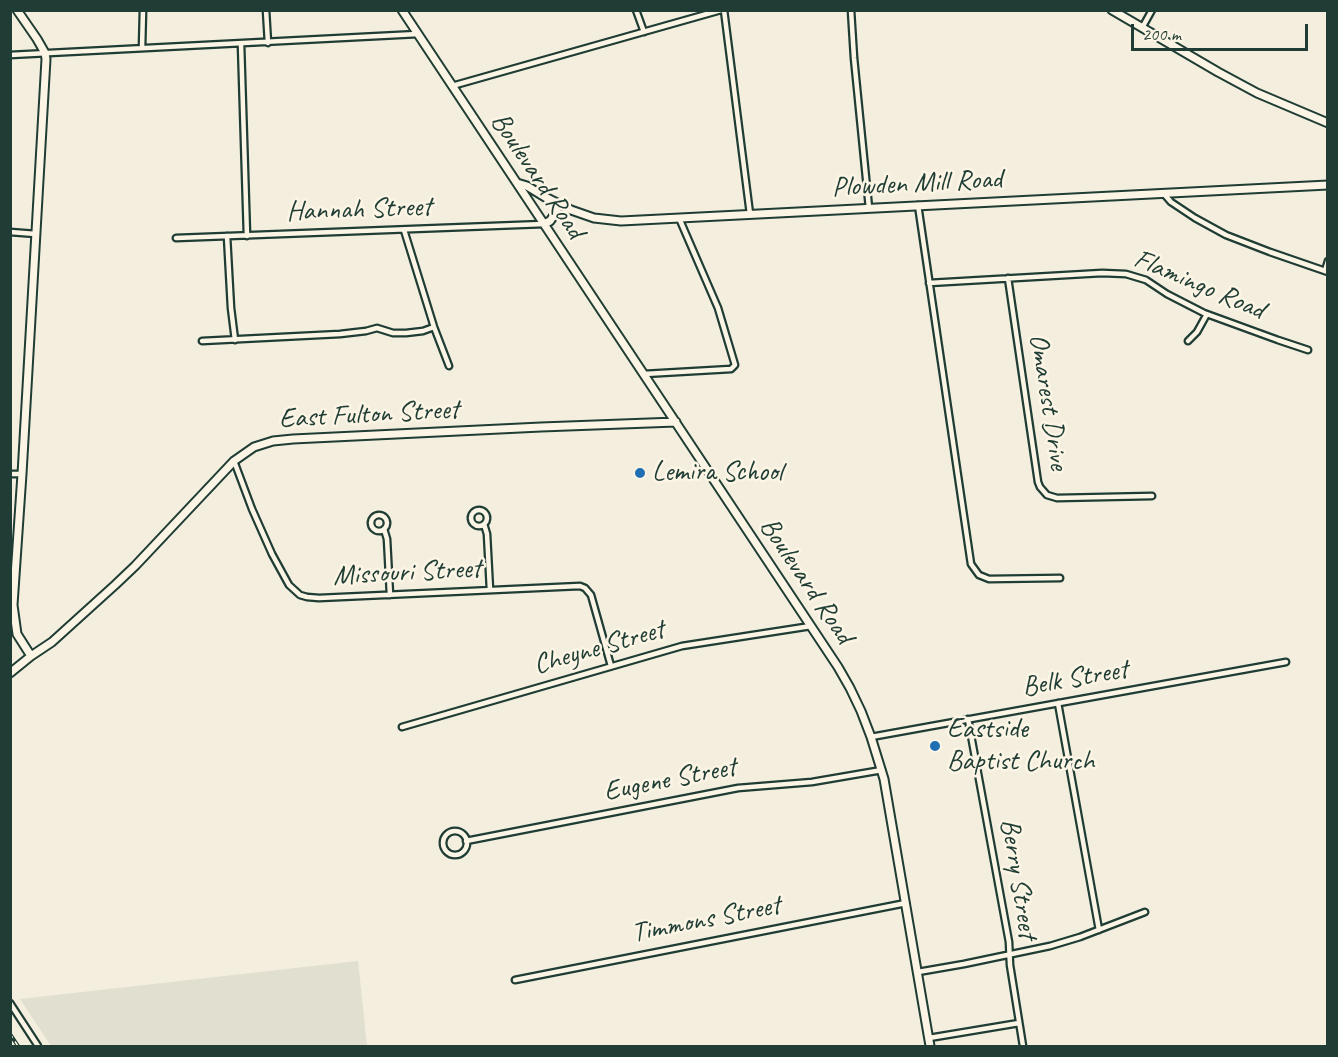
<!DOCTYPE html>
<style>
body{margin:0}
#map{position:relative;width:1338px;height:1057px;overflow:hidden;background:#f3eede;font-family:Caveat,sans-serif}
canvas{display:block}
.frame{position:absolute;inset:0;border:12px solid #1f3d34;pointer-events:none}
.scale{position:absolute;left:1131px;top:24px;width:177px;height:27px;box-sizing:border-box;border:3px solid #1f3d34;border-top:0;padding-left:8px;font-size:18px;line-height:21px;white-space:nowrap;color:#1f3d34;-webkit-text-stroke:4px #fcf5e5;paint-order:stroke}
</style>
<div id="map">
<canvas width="1338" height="1057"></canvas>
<div class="frame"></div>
<div class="scale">200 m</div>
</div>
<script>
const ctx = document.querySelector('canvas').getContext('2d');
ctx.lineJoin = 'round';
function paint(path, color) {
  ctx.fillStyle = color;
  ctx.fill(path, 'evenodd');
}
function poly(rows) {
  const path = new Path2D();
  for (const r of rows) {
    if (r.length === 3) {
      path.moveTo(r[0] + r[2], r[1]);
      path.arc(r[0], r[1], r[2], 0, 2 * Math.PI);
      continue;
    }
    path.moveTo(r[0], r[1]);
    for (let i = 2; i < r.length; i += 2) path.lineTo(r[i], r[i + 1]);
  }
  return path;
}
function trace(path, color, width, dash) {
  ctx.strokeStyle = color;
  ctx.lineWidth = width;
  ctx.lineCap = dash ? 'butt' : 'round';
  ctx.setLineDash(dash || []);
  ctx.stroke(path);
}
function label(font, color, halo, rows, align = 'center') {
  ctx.font = font + ' Caveat,sans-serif';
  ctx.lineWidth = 5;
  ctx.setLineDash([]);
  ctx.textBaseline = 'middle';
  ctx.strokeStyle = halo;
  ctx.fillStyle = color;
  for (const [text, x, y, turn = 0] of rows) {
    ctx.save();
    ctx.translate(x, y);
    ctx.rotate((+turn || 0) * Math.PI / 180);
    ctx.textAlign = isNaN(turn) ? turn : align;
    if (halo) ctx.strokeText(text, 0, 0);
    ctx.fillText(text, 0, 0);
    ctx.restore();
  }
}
const built = poly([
 [358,961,367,1046,51,1046,20,999]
]);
const street = poly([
 [266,10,268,43],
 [636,10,644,32],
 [724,10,750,214],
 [851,10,854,58,869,208],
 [1142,28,1152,10],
 [241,44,247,236],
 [142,48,143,10],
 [10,55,418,34],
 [452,86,721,10],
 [1164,194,1171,202,1195,218,1226,235,1270,252,1328,272],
 [918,205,971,564,979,575,989,579,1060,578],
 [404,230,434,327,449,366],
 [10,232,36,234],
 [227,236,231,308,235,340],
 [176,238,544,224],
 [1325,271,1328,261],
 [1008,278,1038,482,1040,487,1047,495,1057,498,1152,496],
 [929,283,1102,273,1126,274,1146,280,1167,294,1204,313,1278,340,1308,350],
 [202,341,340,334,366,331,377,328,393,333,406,333,423,331,434,327],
 [1188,341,1197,332,1207,314],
 [644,374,731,369,735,365,718,308,679,218],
 [234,461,252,509,272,554,289,585,300,595,307,597,319,598,580,586,585,588,591,595,611,666],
 [10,474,22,474],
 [479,518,8],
 [379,523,8],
 [484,524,487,534,490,590],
 [384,529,387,539,390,595],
 [1058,703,1099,930],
 [968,719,1009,942,1010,965,1023,1046],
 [402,727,682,646,811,626],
 [871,737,1286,662],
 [455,843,12],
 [466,841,738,788,812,782,882,770],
 [918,972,964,964,1050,946,1080,937,1145,912],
 [515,980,906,903],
 [10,1003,38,1046],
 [929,1038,1019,1023]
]);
const secondary = poly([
 [17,10,37,39,45,53,46,59,22,474,13,605,17,634,31,656],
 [402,10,838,667,850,688,861,711,871,737,884,779,930,1046],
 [1112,10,1218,72,1257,93,1328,123],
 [517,183,527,186,545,197,571,210,594,218,621,221,1328,185],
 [544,224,550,221,555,214,559,205],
 [10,673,31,656,52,642,115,585,135,566,234,461,254,447,273,441,293,439,541,427,676,422]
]);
const rail = poly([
 [10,1034,18,1046]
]);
const markers = [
 [640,473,6,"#1f6fb2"],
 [935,746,6,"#1f6fb2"]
];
const streetNames = [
 ["Boulevard Road",537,176,56],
 ["Plowden Mill Road",917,184,-3],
 ["Hannah Street",359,210,-2],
 ["Flamingo Road",1199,285,23],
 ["Omarest Drive",1048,402,81],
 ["East Fulton Street",369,415,-3],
 ["Missouri Street",407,573,-3],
 ["Boulevard Road",806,581,56],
 ["Cheyne Street",599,648,-16],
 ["Belk Street",1075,679,-10],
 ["Eugene Street",670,780,-11],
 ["Berry Street",1018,879,81],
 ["Timmons Street",706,920,-11]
];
const poiNames = [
 ["Lemira School",652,473],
 ["Eastside",947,730],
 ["Baptist Church",947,762]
];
paint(built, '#e1dfd0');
trace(street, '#1f3d34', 9);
trace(secondary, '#1f3d34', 11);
trace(street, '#fcf5e5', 4.5);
trace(secondary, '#fcf5e5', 7);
trace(rail, '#1f3d34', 4);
trace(rail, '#fcf5e5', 1.5, [4.5]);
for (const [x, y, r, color] of markers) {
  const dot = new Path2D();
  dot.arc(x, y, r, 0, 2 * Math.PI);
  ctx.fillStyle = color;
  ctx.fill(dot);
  trace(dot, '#fcf5e5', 2);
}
label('28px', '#1f3d34', '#fcf5e5', streetNames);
label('28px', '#1f3d34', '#fcf5e5', poiNames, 'left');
</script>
